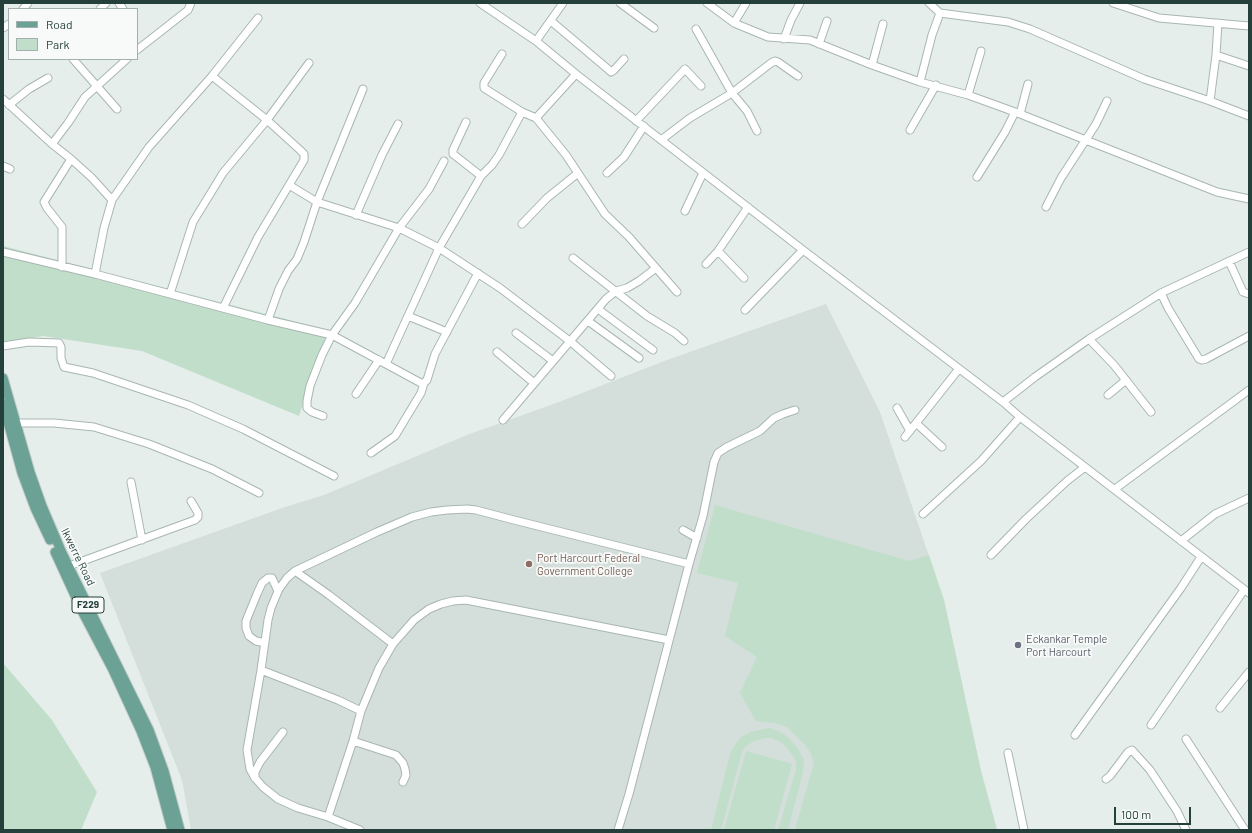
<!DOCTYPE html>
<style>
body{margin:0}
#map{position:relative;width:1252px;height:833px;overflow:hidden;background:#e6eeeb;font-family:Barlow,sans-serif}
canvas{display:block}
.frame{position:absolute;inset:0;border:4px solid #25403a;pointer-events:none}
.legend{position:absolute;left:8px;top:8px;width:130px;height:52px;box-sizing:border-box;background:#f7faf9;border:1px solid #a3b0ad;margin:0;padding:5px 7px;list-style:none;font-size:12px;color:#25403a}
.legend li{display:flex;align-items:center;gap:8px;height:20px}
.legend b{width:20px;border:1px solid #a3b0ad}
.scale{position:absolute;left:1114px;top:807px;width:77px;height:18px;box-sizing:border-box;border:2px solid #25403a;border-top:0;padding-left:5px;font-size:12px;line-height:14px;white-space:nowrap;color:#25403a;-webkit-text-stroke:3px #f7faf9;paint-order:stroke}
</style>
<div id="map">
<canvas width="1252" height="833"></canvas>
<div class="frame"></div>
<ul class="legend">
<li><b style="height:5px;background:#6ca296"></b>Road</li>
<li><b style="height:11px;background:#c0deca"></b>Park</li>
</ul>
<div class="scale">100 m</div>
</div>
<script>
const ctx = document.querySelector('canvas').getContext('2d');
ctx.lineJoin = 'round';
function paint(path, color) {
  ctx.fillStyle = color;
  ctx.fill(path, 'evenodd');
}
function poly(rows) {
  const path = new Path2D();
  for (const r of rows) {
    path.moveTo(r[0], r[1]);
    for (let i = 2; i < r.length; i += 2) path.lineTo(r[i], r[i + 1]);
  }
  return path;
}
function trace(path, color, width, dash) {
  ctx.strokeStyle = color;
  ctx.lineWidth = width;
  ctx.lineCap = dash ? 'butt' : 'round';
  ctx.setLineDash(dash || []);
  ctx.stroke(path);
}
function label(font, color, halo, rows, align = 'center') {
  ctx.font = font + ' Barlow,sans-serif';
  ctx.lineWidth = 3.5;
  ctx.setLineDash([]);
  ctx.textBaseline = 'middle';
  ctx.strokeStyle = halo;
  ctx.fillStyle = color;
  for (const [text, x, y, turn = 0] of rows) {
    ctx.save();
    ctx.translate(x, y);
    ctx.rotate((+turn || 0) * Math.PI / 180);
    ctx.textAlign = isNaN(turn) ? turn : align;
    if (halo) ctx.strokeText(text, 0, 0);
    ctx.fillText(text, 0, 0);
    ctx.restore();
  }
}
const built = poly([
 [826,304,880,412,944,600,981,771,997,830,191,830,183,785,180,775,100,573,285,507,324,495,467,435,559,402,667,360]
]);
const green = poly([
 [3,246,328,330,299,416,142,351,43,336,3,343],
 [715,505,909,561,929,555,944,600,981,771,997,830,795,830,814,763,812,756,806,746,787,727,776,723,756,721,740,693,757,657,725,636,738,583,697,573],
 [3,663,52,720,97,792,81,830,3,830],
 [769,728,780,732,789,738,798,749,804,760,803,772,788,830,778,830,796,770,796,761,789,750,782,743,772,738,764,738,754,741,745,747,742,752,721,830,711,830,731,751,735,745,741,737,751,732],
 [746,751,792,764,774,830,724,830]
]);
const minor = poly([
 [119,3,123,9],
 [480,3,536,41,576,74,803,250,1003,402,1020,417,1249,593],
 [620,3,654,28],
 [707,3,734,23,768,37,810,40,872,65,920,82,968,95,1015,112,1217,192,1249,199],
 [929,3,940,13,1008,22,1030,29,1144,79,1210,101,1249,116],
 [1113,3,1159,18,1249,26],
 [23,9,28,3],
 [100,9,106,3],
 [551,21,609,70,611,72,614,70,624,59],
 [734,23,746,3],
 [3,28,9,24],
 [696,29,732,93,747,111,757,131],
 [784,39,791,20,800,3],
 [536,41,563,3],
 [819,44,827,21],
 [137,50,188,10,191,3],
 [502,54,484,83,484,88,522,112,536,118,566,155,605,214,629,237,677,292],
 [1216,55,1249,66],
 [73,59,117,109],
 [872,65,883,24],
 [212,76,267,120,300,150,304,154,304,160,258,237,223,308],
 [920,82,932,35,940,13],
 [968,95,981,51],
 [3,99,52,144,71,159,91,177,112,200],
 [1210,101,1216,55,1218,23],
 [9,105,29,89,48,78],
 [1020,114,1028,84],
 [536,118,576,74],
 [636,121,685,69,701,86],
 [466,122,453,150,453,154,481,176],
 [910,130,936,85],
 [661,140,690,118,732,93,771,63,775,61,778,62,798,76],
 [52,144,68,123,85,97,127,59],
 [3,166,10,169],
 [607,173,624,157,644,126],
 [977,177,1005,132,1015,112],
 [289,185,317,202,399,228,439,248,500,288,571,342,611,376],
 [1046,207,1061,178,1096,124,1107,101],
 [685,211,703,173],
 [356,215,382,155,398,124],
 [522,224,547,198,578,173],
 [718,251,744,278],
 [3,252,95,274,268,320,332,335,421,383,424,383,427,380,435,354,478,273],
 [573,258,647,316,675,333,684,341],
 [1229,261,1243,292,1249,294],
 [706,264,718,251,748,207],
 [62,267,62,227,47,208,44,202,71,159],
 [95,274,104,228,112,200,149,147,212,76,258,18],
 [1161,293,1168,308,1199,359,1202,360,1206,359,1249,336],
 [170,294,193,222,223,173,267,120,309,63],
 [598,309,653,350],
 [745,310,803,250],
 [408,316,447,332],
 [268,320,279,289,288,271,297,259,304,242,317,202,363,89],
 [588,321,639,358],
 [516,333,553,361],
 [1089,339,1114,365,1151,412],
 [3,346,29,342,59,343,61,347,61,358,64,367,93,373,188,405,243,429,334,476],
 [497,352,534,383],
 [386,364,439,248,481,176,492,165,499,155,522,112],
 [356,394,379,360],
 [1108,395,1126,380],
 [1003,402,1035,377,1089,339,1161,293,1249,252],
 [897,408,910,431],
 [323,416,312,412,307,408,307,401,310,386,322,355,332,335,355,303,399,228,429,189,444,161],
 [503,420,606,299,616,291,627,288,639,281,656,268],
 [15,423,54,423,94,427,149,444,212,469,259,493],
 [916,423,942,447],
 [905,437,958,370],
 [371,453,395,436,421,393,424,383],
 [131,482,142,540],
 [1115,489,1249,390],
 [923,514,981,461,1020,417],
 [683,530,697,538],
 [1181,541,1215,514,1249,498],
 [991,555,1026,519,1067,481,1085,467],
 [69,566,195,520,198,517,198,513,191,501],
 [295,571,329,595,393,644],
 [265,643,256,641,249,636,246,628,246,621,257,594,262,583,268,578,272,578,278,591],
 [261,670,338,700,361,711],
 [1220,708,1249,672],
 [1151,725,1244,590],
 [1075,735,1181,588,1201,557],
 [1186,739,1245,830],
 [353,741,396,755,403,763,405,769,406,775,403,782],
 [1008,753,1024,830],
 [255,778,255,772,260,762,283,732],
 [1106,779,1110,776,1128,752,1132,750,1150,770,1177,811,1186,830],
 [328,817,353,741,361,711,379,668,393,644,414,620,429,609,441,604,453,601,466,600,669,640],
 [360,830,328,817,298,808,278,799,263,787,255,778,250,769,247,750,261,670,268,620,271,608,279,589,287,578,295,571,377,532,412,517,431,512,447,510,467,509,476,510,514,520,689,564],
 [618,830,629,794,689,564,703,516,714,462,718,453,727,447,760,431,774,418,783,414,795,410]
]);
const major = poly([
 [3,378,30,472,42,506,62,553,149,730,164,771,180,830],
 [3,404,22,473,35,508,50,540],
 [55,552,83,613,113,670,141,731,155,767,172,830]
]);
const markers = [
 [529,564,4,"#8d6e63"],
 [1018,645,4,"#6b7280"]
];
const shields = [
 [88,605,32]
];
const shieldNames = [
 ["F229",88,605]
];
const streetNames = [
 ["Ikwerre Road",78,557,64]
];
const educationNames = [
 ["Port Harcourt Federal",537,558],
 ["Government College",537,571]
];
const worshipNames = [
 ["Eckankar Temple",1026,639],
 ["Port Harcourt",1026,652]
];
paint(built, '#d4deda');
paint(green, '#c0deca');
trace(minor, '#a8b6b2', 9);
trace(major, '#c2cac8', 11);
trace(minor, '#fff', 7);
trace(major, '#6ca296', 9);
for (const [x, y, r, color] of markers) {
  const dot = new Path2D();
  dot.arc(x, y, r, 0, 2 * Math.PI);
  ctx.fillStyle = color;
  ctx.fill(dot);
  trace(dot, '#f7faf9', 1.5);
}
for (const [x, y, w] of shields) {
  const box = new Path2D();
  box.roundRect(x - w / 2, y - 8, w, 16, 3);
  ctx.fillStyle = '#f7faf9';
  ctx.fill(box);
  trace(box, '#25403a', 1);
}
label('bold 10px', '#25403a', null, shieldNames);
label('11px', '#25403a', '#f7faf9', streetNames);
label('11px', '#785e54', '#f7faf9', educationNames, 'left');
label('11px', '#5b616d', '#f7faf9', worshipNames, 'left');
</script>
